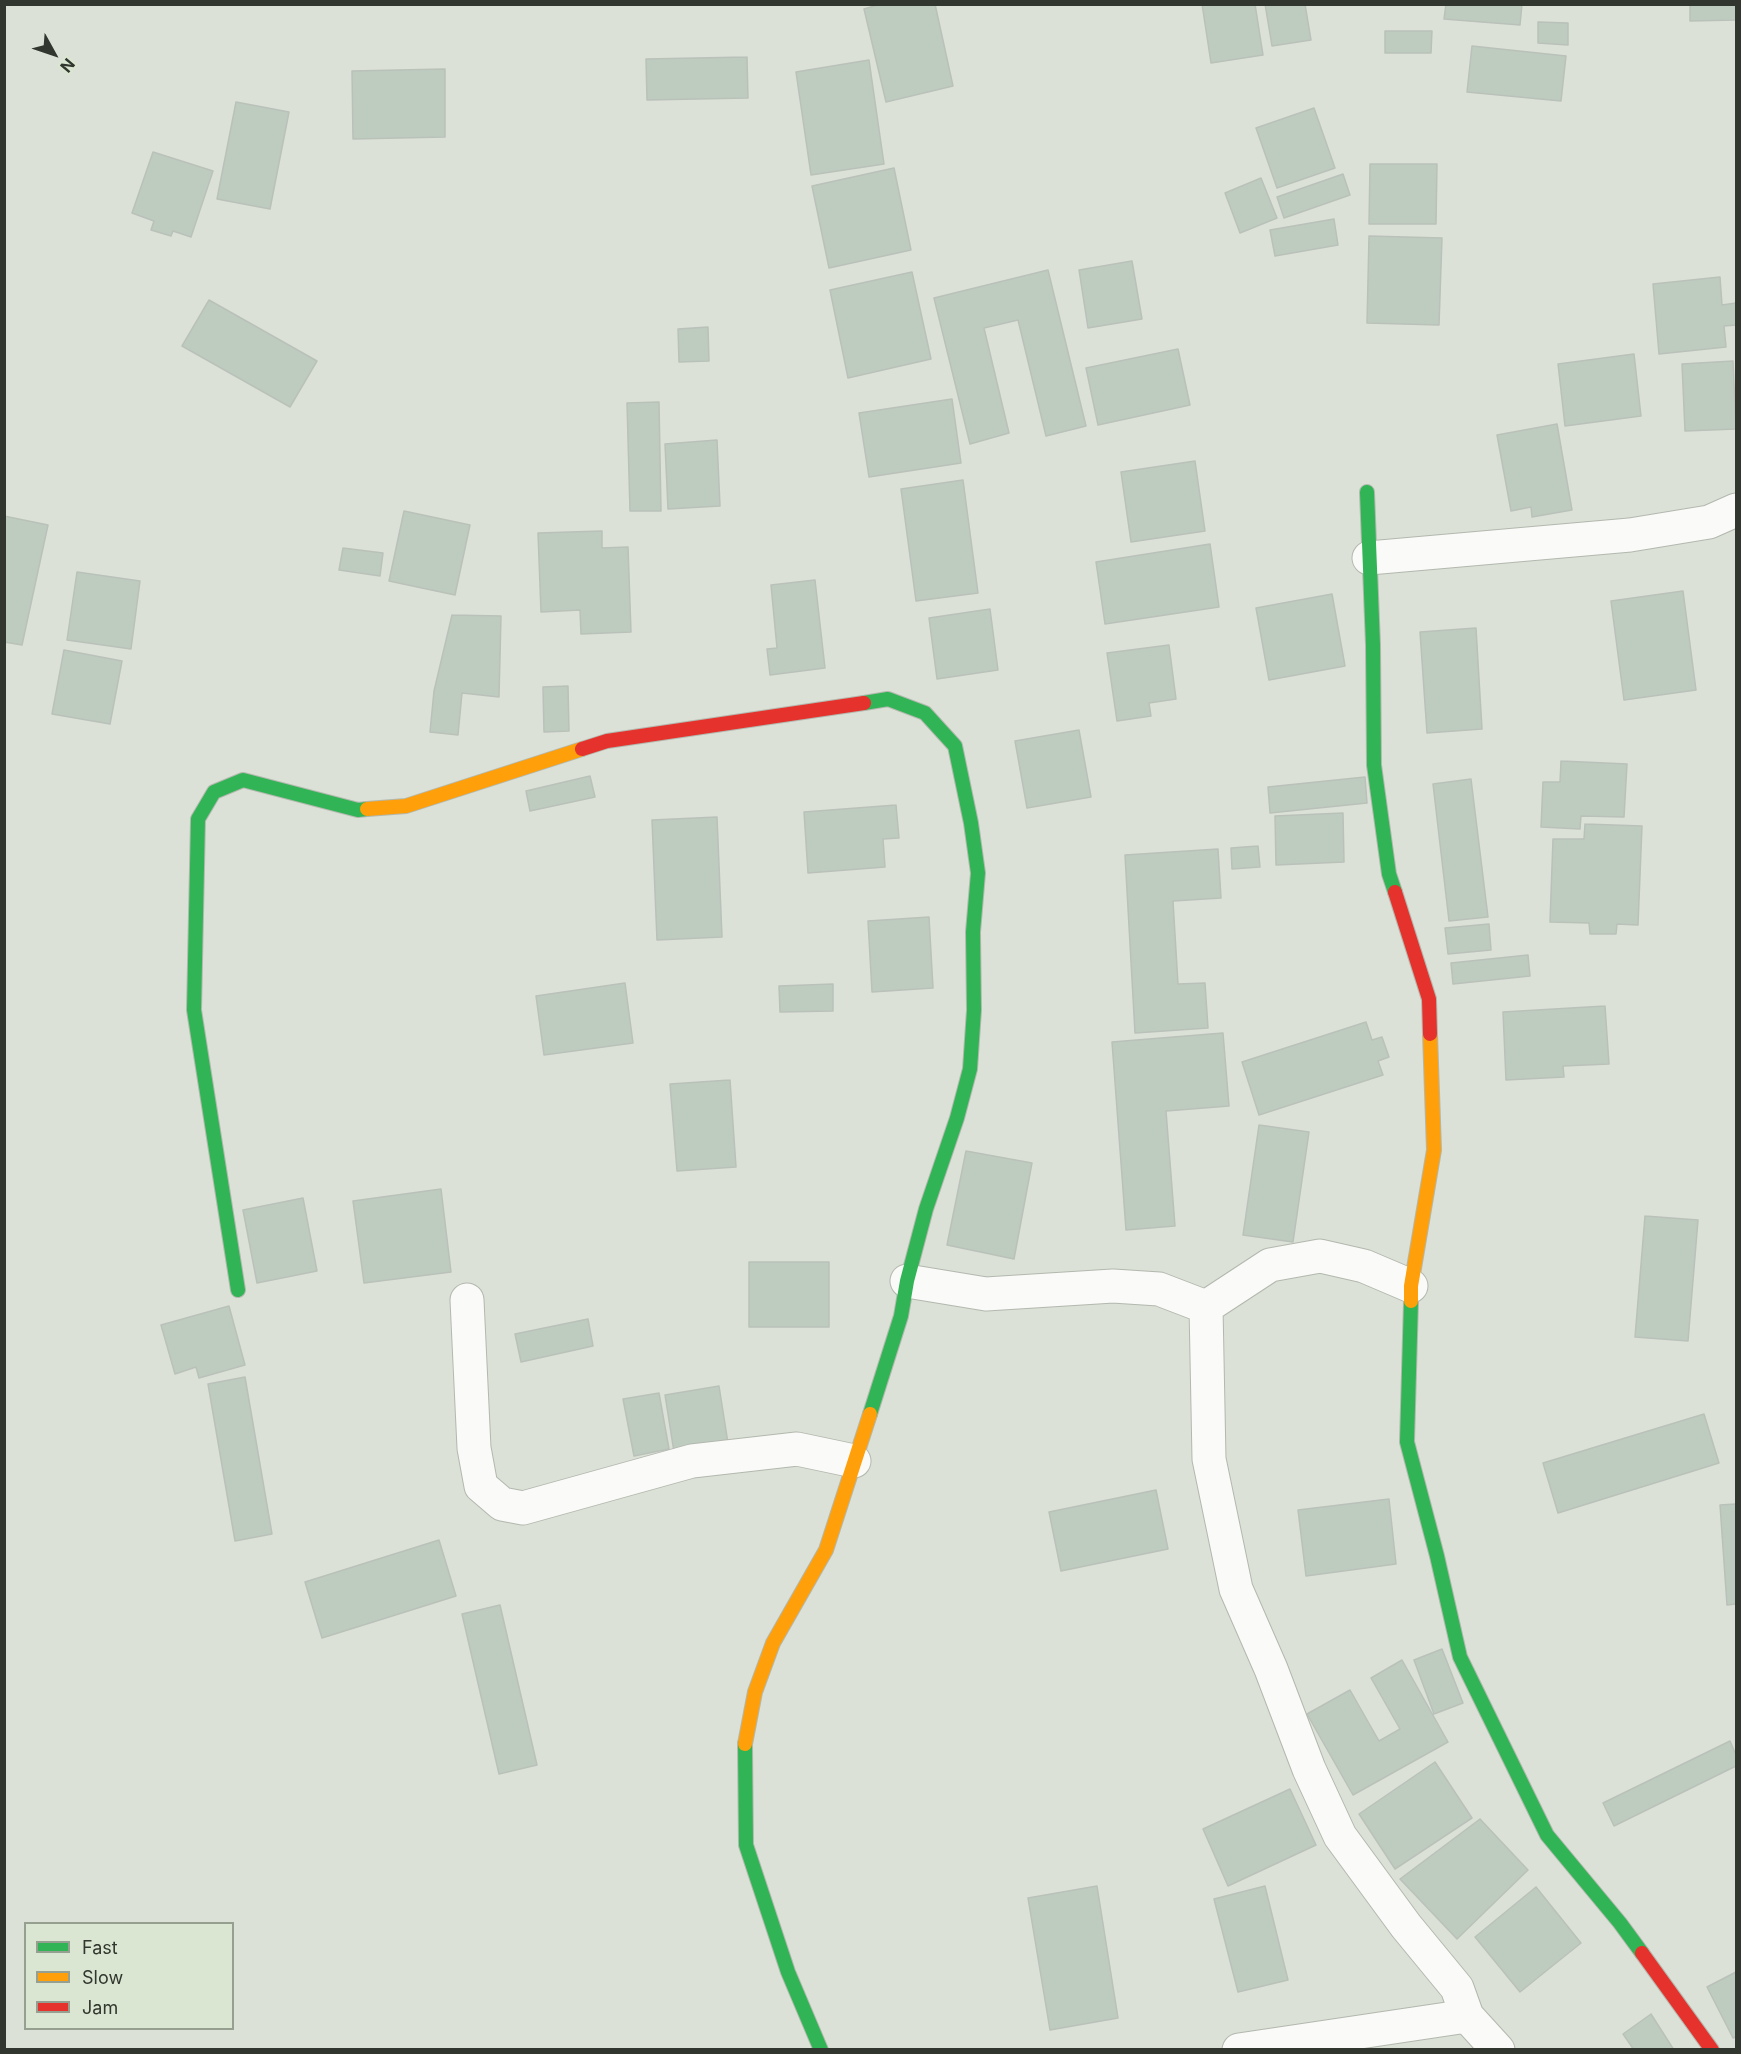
<!DOCTYPE html>
<style>
body{margin:0}
#map{position:relative;width:1741px;height:2054px;overflow:hidden;background:#dbe1d6;font-family:Inter,sans-serif}
canvas{display:block}
.frame{position:absolute;inset:0;border:6px solid #31362e;pointer-events:none}
.legend{position:absolute;left:24px;top:1922px;width:210px;height:108px;box-sizing:border-box;background:#dae6d1;border:2px solid #96a090;margin:0;padding:8px 10px;list-style:none;font-size:18px;color:#31362e}
.legend li{display:flex;align-items:center;gap:12px;height:30px}
.legend b{width:30px;border:2px solid #96a090}
.north{position:absolute;left:24px;top:24px;width:60px;height:60px;-webkit-text-stroke:4px #dae6d1;paint-order:stroke;rotate:130deg;font-size:16px;font-weight:700;line-height:24px;text-align:center;color:#31362e}
.north::after{content:'';display:block;margin:auto;width:21px;height:27px;background:#31362e;clip-path:polygon(50% 0,100% 100%,50% 72%,0 100%)}
</style>
<div id="map">
<canvas width="1741" height="2054"></canvas>
<div class="frame"></div>
<ul class="legend">
<li><b style="height:8px;background:#30b455"></b>Fast</li>
<li><b style="height:8px;background:#ff9f0a"></b>Slow</li>
<li><b style="height:8px;background:#e5322d"></b>Jam</li>
</ul>
<div class="north">N</div>
</div>
<script>
const ctx = document.querySelector('canvas').getContext('2d');
ctx.lineJoin = 'round';
function paint(path, color) {
  ctx.fillStyle = color;
  ctx.fill(path, 'evenodd');
}
function poly(rows) {
  const path = new Path2D();
  for (const r of rows) {
    path.moveTo(r[0], r[1]);
    for (let i = 2; i < r.length; i += 2) path.lineTo(r[i], r[i + 1]);
  }
  return path;
}
function trace(path, color, width, dash) {
  ctx.strokeStyle = color;
  ctx.lineWidth = width;
  ctx.lineCap = dash ? 'butt' : 'round';
  ctx.setLineDash(dash || []);
  ctx.stroke(path);
}
const building = poly([
 [881,4,935,4,953,86,886,102,864,9,881,4],
 [1202,4,1255,4,1263,55,1211,63,1202,4],
 [1265,4,1305,4,1311,40,1272,46,1265,4],
 [1446,4,1522,4,1520,25,1444,19,1446,4],
 [1690,4,1736,4,1736,20,1690,21,1690,4],
 [1538,22,1568,23,1568,45,1538,43,1538,22],
 [1385,31,1432,31,1431,53,1385,53,1385,31],
 [1472,46,1566,56,1561,101,1467,92,1472,46],
 [747,57,748,98,647,100,646,59,747,57],
 [869,60,884,164,811,175,796,72,869,60],
 [445,69,445,137,353,139,352,71,445,69],
 [236,102,289,112,270,209,217,199,236,102],
 [1314,108,1335,168,1277,188,1256,128,1314,108],
 [153,152,213,171,191,237,173,231,171,236,151,230,154,221,132,213,153,152],
 [1370,164,1437,164,1436,224,1369,224,1370,164],
 [894,168,911,250,829,268,812,186,894,168],
 [1343,174,1350,195,1284,218,1277,197,1343,174],
 [1261,178,1277,218,1240,233,1225,193,1261,178],
 [1334,219,1338,245,1275,256,1270,230,1334,219],
 [1369,236,1442,238,1439,325,1367,323,1369,236],
 [1132,261,1142,319,1088,328,1079,270,1132,261],
 [1048,270,1086,426,1046,436,1018,320,984,328,1009,433,970,444,934,298,1048,270],
 [912,272,931,359,848,378,830,290,912,272],
 [1720,277,1722,305,1736,303,1736,325,1724,326,1726,347,1659,354,1653,284,1720,277],
 [209,300,317,361,290,407,182,346,209,300],
 [708,327,709,361,679,362,678,329,708,327],
 [1178,349,1190,405,1098,425,1086,368,1178,349],
 [1634,354,1641,416,1565,426,1558,364,1634,354],
 [1733,361,1736,429,1685,431,1682,364,1733,361],
 [952,399,961,463,869,477,859,413,952,399],
 [659,402,661,511,630,511,627,403,659,402],
 [1557,424,1572,510,1532,517,1531,507,1511,511,1497,435,1557,424],
 [717,440,720,506,668,509,665,444,717,440],
 [1195,461,1205,531,1131,542,1121,472,1195,461],
 [963,480,978,593,916,601,901,489,963,480],
 [404,511,470,525,455,595,389,581,404,511],
 [4,516,48,525,22,645,4,642,4,516],
 [602,531,602,548,628,547,631,632,581,634,580,610,541,612,538,533,602,531],
 [1210,544,1219,607,1105,624,1096,562,1210,544],
 [343,548,383,553,380,576,339,570,343,548],
 [77,572,140,581,131,649,67,640,77,572],
 [815,580,825,668,770,675,767,649,777,648,771,585,815,580],
 [1683,591,1696,690,1624,700,1611,601,1683,591],
 [1332,594,1345,666,1269,680,1256,608,1332,594],
 [990,609,998,670,937,679,929,618,990,609],
 [452,615,501,616,499,697,462,693,458,735,430,732,434,691,452,615],
 [1476,628,1482,729,1427,733,1420,632,1476,628],
 [1169,645,1176,699,1149,703,1151,716,1117,721,1107,653,1169,645],
 [64,650,122,661,110,724,52,714,64,650],
 [568,686,569,731,544,732,543,687,568,686],
 [1079,730,1091,797,1027,808,1015,741,1079,730],
 [1561,761,1627,764,1624,817,1581,816,1580,829,1541,827,1543,782,1560,782,1561,761],
 [590,776,595,797,530,811,526,791,590,776],
 [1365,777,1367,803,1270,813,1268,787,1365,777],
 [1471,779,1488,917,1449,921,1433,784,1471,779],
 [896,805,899,838,883,839,885,867,808,873,804,812,896,805],
 [1343,813,1344,862,1276,865,1275,816,1343,813],
 [717,817,722,937,657,940,652,820,717,817],
 [1585,824,1642,826,1638,925,1617,924,1616,934,1590,934,1589,923,1550,922,1553,839,1584,839,1585,824],
 [1258,846,1260,867,1232,869,1231,848,1258,846],
 [1218,849,1221,898,1173,901,1178,984,1205,983,1208,1028,1135,1033,1125,855,1218,849],
 [929,917,933,988,872,992,868,921,929,917],
 [1489,924,1491,950,1448,954,1445,928,1489,924],
 [1528,955,1530,976,1453,984,1451,963,1528,955],
 [625,983,633,1043,544,1055,536,996,625,983],
 [833,984,833,1011,780,1012,779,986,833,984],
 [1605,1006,1609,1064,1563,1066,1564,1077,1506,1080,1503,1012,1605,1006],
 [1366,1022,1372,1040,1382,1037,1389,1057,1378,1061,1383,1075,1259,1115,1242,1062,1366,1022],
 [1223,1033,1229,1106,1166,1111,1175,1226,1126,1230,1112,1042,1223,1033],
 [730,1080,736,1167,677,1171,670,1084,730,1080],
 [1259,1125,1309,1132,1293,1242,1243,1235,1259,1125],
 [966,1151,1032,1163,1014,1259,947,1245,966,1151],
 [441,1189,451,1272,364,1283,353,1201,441,1189],
 [303,1198,317,1271,257,1283,243,1210,303,1198],
 [1645,1216,1698,1220,1688,1341,1635,1337,1645,1216],
 [749,1262,829,1262,829,1327,749,1327,749,1262],
 [229,1306,245,1365,199,1378,196,1367,175,1374,161,1325,229,1306],
 [588,1319,593,1346,521,1362,515,1334,588,1319],
 [245,1377,272,1534,235,1541,208,1384,245,1377],
 [719,1386,728,1443,674,1452,665,1395,719,1386],
 [659,1393,669,1449,634,1456,623,1399,659,1393],
 [1704,1414,1719,1463,1558,1513,1543,1463,1704,1414],
 [1156,1490,1168,1549,1061,1571,1049,1512,1156,1490],
 [1389,1499,1396,1564,1306,1576,1298,1510,1389,1499],
 [1736,1504,1736,1604,1727,1605,1720,1505,1736,1504],
 [439,1540,456,1596,322,1638,305,1582,439,1540],
 [500,1605,537,1765,499,1774,462,1614,500,1605],
 [1442,1649,1463,1703,1434,1714,1414,1660,1442,1649],
 [1402,1660,1448,1742,1353,1795,1307,1714,1350,1690,1379,1741,1400,1729,1371,1678,1402,1660],
 [1730,1741,1736,1755,1736,1766,1614,1826,1603,1803,1730,1741],
 [1435,1762,1472,1818,1395,1869,1359,1814,1435,1762],
 [1290,1789,1316,1845,1228,1886,1203,1829,1290,1789],
 [1480,1819,1528,1870,1457,1939,1400,1879,1480,1819],
 [1097,1886,1118,2018,1050,2030,1028,1898,1097,1886],
 [1265,1886,1288,1980,1238,1992,1214,1899,1265,1886],
 [1536,1887,1581,1943,1520,1992,1475,1937,1536,1887],
 [1736,1972,1736,2037,1733,2038,1707,1987,1736,1972],
 [1651,2014,1674,2050,1634,2050,1623,2034,1651,2014]
]);
const street = poly([
 [1369,558,1630,535,1709,522,1736,510],
 [907,1281,986,1294,1113,1286,1159,1289,1206,1307],
 [467,1300,474,1448,481,1486,502,1504,523,1508,692,1461,797,1449,854,1461],
 [1206,1307,1209,1459,1236,1589,1271,1669,1309,1769,1340,1836,1406,1926,1457,1988,1467,2016,1498,2050],
 [1206,1307,1270,1265,1320,1256,1364,1266,1411,1286],
 [1239,2050,1467,2016]
]);
const fast = poly([
 [1367,492,1373,645,1374,765,1389,874,1395,892],
 [864,703,888,699,925,713,955,746,971,823,978,873,973,932,974,1010,970,1069,957,1118,926,1209,907,1281,901,1316,870,1414],
 [238,1290,194,1010,198,819,214,792,243,780,358,810,367,809],
 [1411,1301,1407,1442,1437,1556,1460,1657,1547,1835,1620,1923,1642,1953],
 [745,1744,746,1845,788,1972,821,2050]
]);
const slow = poly([
 [367,809,406,806,582,749],
 [1411,1301,1411,1286,1434,1150,1430,1034],
 [745,1744,755,1692,773,1643,826,1550,870,1414]
]);
const jam = poly([
 [582,749,607,741,864,703],
 [1395,892,1429,999,1430,1034],
 [1642,1953,1712,2050]
]);
paint(building, '#beccc0');
trace(building, '#bac1b9', 1.5);
trace(street, '#b3b8ae', 35);
trace(fast, '#b3b8ae', 16);
trace(slow, '#b3b8ae', 16);
trace(jam, '#b3b8ae', 16);
trace(street, '#fafaf9', 33);
trace(fast, '#30b455', 14);
trace(slow, '#ff9f0a', 14);
trace(jam, '#e5322d', 14);
</script>
